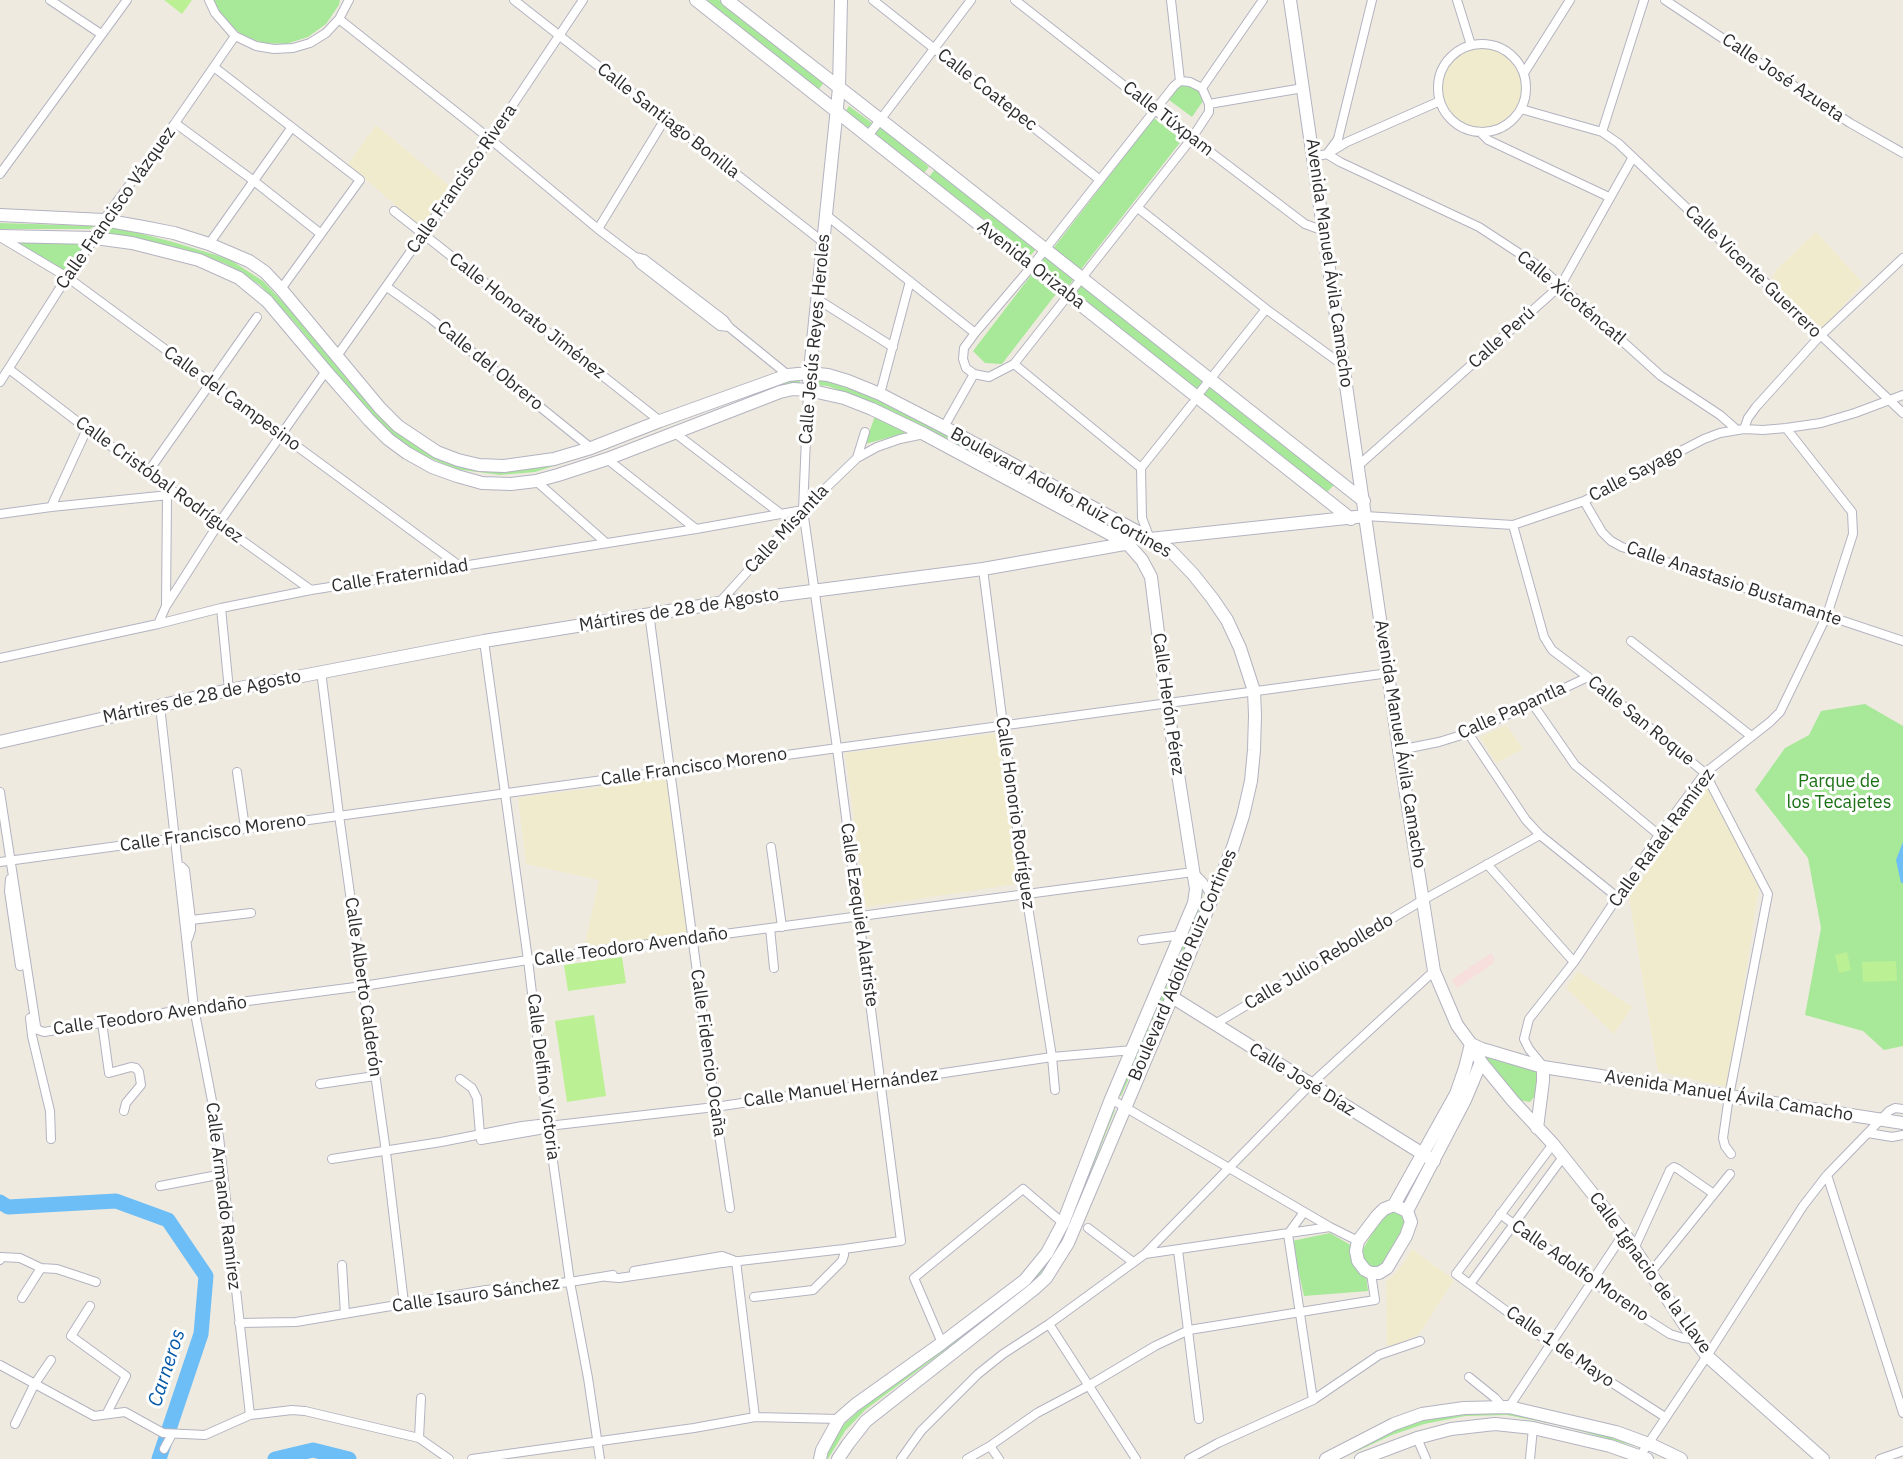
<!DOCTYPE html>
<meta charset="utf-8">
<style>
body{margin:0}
canvas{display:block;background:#efeadf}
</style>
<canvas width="1903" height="1459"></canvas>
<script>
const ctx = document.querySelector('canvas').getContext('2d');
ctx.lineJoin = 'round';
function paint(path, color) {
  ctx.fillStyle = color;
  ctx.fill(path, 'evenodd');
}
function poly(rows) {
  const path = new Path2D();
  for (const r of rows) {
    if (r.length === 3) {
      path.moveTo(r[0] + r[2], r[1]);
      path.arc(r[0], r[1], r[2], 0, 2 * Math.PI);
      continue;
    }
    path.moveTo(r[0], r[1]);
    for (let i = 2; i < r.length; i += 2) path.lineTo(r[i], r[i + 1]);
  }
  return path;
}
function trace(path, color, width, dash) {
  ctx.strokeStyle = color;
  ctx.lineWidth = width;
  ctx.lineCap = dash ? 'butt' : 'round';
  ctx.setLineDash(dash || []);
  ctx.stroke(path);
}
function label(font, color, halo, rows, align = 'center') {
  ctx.font = font + ' "IBM Plex Sans",sans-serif';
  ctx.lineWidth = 6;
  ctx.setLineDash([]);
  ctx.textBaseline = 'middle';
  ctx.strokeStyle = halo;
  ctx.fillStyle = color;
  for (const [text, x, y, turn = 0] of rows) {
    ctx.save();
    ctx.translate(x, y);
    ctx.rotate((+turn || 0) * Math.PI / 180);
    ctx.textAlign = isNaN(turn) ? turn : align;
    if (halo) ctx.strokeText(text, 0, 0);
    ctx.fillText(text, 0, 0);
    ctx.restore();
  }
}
const education = poly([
 [1482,88,41],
 [376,125,452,188,423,229,348,164],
 [1816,232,1863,283,1820,332,1770,285,1776,270],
 [1506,725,1523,749,1496,763,1480,737],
 [998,733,1023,883,866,907,845,753],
 [668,778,687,935,584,948,599,880,526,864,518,798],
 [1708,785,1760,882,1728,1087,1658,1072,1629,897],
 [1578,971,1632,1007,1614,1034,1566,988],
 [1412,1249,1454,1280,1419,1334,1396,1347,1387,1345,1386,1280,1394,1275,1404,1263]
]);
const medical = poly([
 [1491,953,1495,959,1493,961,1494,963,1457,988,1451,980]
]);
const green = poly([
 [213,0,340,0,339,5,326,24,308,37,286,44,263,43,242,35,225,20],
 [702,0,719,0,825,81,818,90],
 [1180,85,1190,85,1200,91,1203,101,1192,117,1169,100],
 [849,106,872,123,865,132,843,116],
 [1154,118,1182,140,1079,272,1052,250],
 [880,126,929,167,923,174,873,134],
 [936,168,1037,248,1031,255,929,177],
 [0,223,64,225,95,226,90,229,0,229],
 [111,226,173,242,229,259,263,281,299,319,358,392,383,418,413,443,457,464,533,466,755,386,799,378,800,384,759,391,597,452,535,472,500,475,455,469,410,449,377,423,295,323,260,285,226,264,201,255,171,246,106,233],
 [13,241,88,242,64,272],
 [1046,256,1074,279,1066,289,1038,266],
 [1035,270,1059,290,1002,364,985,363,973,351],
 [1081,284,1204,382,1197,391,1073,295],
 [814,377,855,388,1132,528,1120,530,1012,472,851,395,828,386,815,385],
 [1210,387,1334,485,1325,494,1203,396],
 [875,416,906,433,865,444],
 [1865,704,1903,726,1903,1046,1884,1050,1863,1031,1805,1015,1821,928,1808,858,1755,790,1785,748,1809,735,1821,711],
 [1201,884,1203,888,1202,900,1195,924,1172,983,1121,1096,1118,1094,1169,981,1193,923,1200,899],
 [1487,1055,1535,1066,1538,1082,1534,1097,1530,1102,1518,1100,1486,1059],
 [1112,1109,1115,1110,1068,1229,1047,1265,1033,1283,973,1329,971,1326,1030,1280],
 [1388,1211,1397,1211,1404,1217,1405,1223,1381,1270,1366,1268,1360,1254,1382,1217],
 [1330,1233,1354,1247,1366,1274,1368,1291,1304,1296,1292,1241],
 [957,1335,960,1339,865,1410,845,1431,828,1459,824,1459,840,1428,863,1407],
 [1465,1411,1507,1411,1636,1442,1634,1446,1563,1426,1507,1415,1465,1416,1424,1424,1392,1435,1340,1459,1330,1459,1389,1431,1422,1421]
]);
const pitch = poly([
 [164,0,192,0,182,14],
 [1847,952,1851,970,1839,973,1835,955],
 [622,957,626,983,568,991,564,965],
 [1896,961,1897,981,1863,982,1862,962],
 [594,1015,606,1096,567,1102,555,1021]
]);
const water = poly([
 [1903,842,1903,883,1901,883,1896,860]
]);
const river = poly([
 [0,1202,8,1207,116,1201,168,1220,206,1276,201,1334,159,1459],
 [275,1459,313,1450,349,1459]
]);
const street = poly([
 [50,0,101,34],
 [209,0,215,13,235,36,256,46,274,49,293,48,310,43,326,33,339,19,349,0],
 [514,0,823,242],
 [873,0,1100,180],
 [1015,0,1155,110,1305,224,1324,231],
 [1171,0,1180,81],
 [1457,0,1471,45],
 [1665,0,1850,123,1903,153],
 [339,19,490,139,598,229,635,257,640,264,720,326,729,327],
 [1482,88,44],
 [214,67,360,180,281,289],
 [1524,73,1570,0],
 [1180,81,1190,82,1202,88,1209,104,1209,112,1192,138,1014,364,989,377,974,374,966,368,963,359,964,348,975,333,1032,266,1174,86,1180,81],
 [1202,88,1263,0],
 [1209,104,1303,88],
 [1521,109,1602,132,1618,143,1903,413],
 [175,123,254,181,321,234],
 [1480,132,1488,140,1609,197],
 [1602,132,1644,0],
 [868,136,971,0],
 [1327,154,1340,162,1479,227,1540,267,1661,376,1720,415,1737,430],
 [1327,154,1338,139,1372,0],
 [1313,157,1327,154,1347,142,1440,101],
 [0,174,127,0],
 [1138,208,1266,309,1344,366],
 [394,211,660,421],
 [826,215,975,333],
 [598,229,665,119],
 [0,237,67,277,461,567],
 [209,244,292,127],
 [635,257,644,259,724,320,729,327,788,375],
 [387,287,430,318,591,448],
 [817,299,893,347],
 [337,356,490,139,583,0],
 [1014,364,1141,468],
 [9,369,87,429,311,590],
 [0,382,67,277,95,238,105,218,175,123,235,36],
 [880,394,910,281],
 [1197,396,1266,309],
 [944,427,974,374],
 [1744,429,1748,418,1756,407,1820,336,1903,258],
 [675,433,781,514],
 [857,458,865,432],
 [607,459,696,529],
 [1359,465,1561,285,1633,157],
 [148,472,257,317],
 [536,481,605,542],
 [1584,501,1602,532,1611,541,1622,547,1903,641],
 [51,507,87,429],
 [0,514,51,507,179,494],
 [1365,516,1513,525,1584,501,1704,439,1720,433,1744,429,1763,430,1786,428,1821,423,1855,413,1903,395],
 [1513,525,1544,637,1552,650,1588,677,1705,773,1768,894,1729,1096,1723,1138,1725,1146,1731,1154],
 [1150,539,1142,518,1141,468,1192,404],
 [983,569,1003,725,1026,894,1052,1057,1055,1090],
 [719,603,803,510,857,458,877,447,900,439,924,434],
 [166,606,167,496],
 [221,608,229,690],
 [649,613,715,1107,730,1208],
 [158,624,166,606,219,523,326,371],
 [484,641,528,960,548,1126,570,1282,588,1378,600,1459],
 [1631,641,1751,736],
 [0,658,158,624,221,608,311,590,696,529,803,510],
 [321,671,339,815,386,1152,404,1303],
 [1532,703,1575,765,1659,835],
 [160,706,194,1008,219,1137,250,1415],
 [1468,733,1526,820,1540,835,1617,897],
 [1399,750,1439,742,1468,733,1588,677],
 [237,772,245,828],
 [0,792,36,1026,38,1030,44,1032,194,1008,363,986,528,960,1193,872,1203,882,1212,897],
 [771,847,782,927],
 [0,862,1389,673],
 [1487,864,1574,962],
 [182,867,185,870,191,920,191,930,188,939],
 [10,879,9,891,20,966],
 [191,920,251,913],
 [770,928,774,968],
 [1142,940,1181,935],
 [30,1018,32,1036,50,1111,51,1139],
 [102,1022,109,1073,131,1067,136,1068,139,1072,141,1085,126,1103,124,1111],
 [1215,1024,1423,900,1540,835],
 [1543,1066,1529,1049,1524,1039,1529,1019,1574,962,1659,835,1705,773,1770,722,1780,712,1827,615,1853,534,1852,512,1786,428],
 [460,1079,472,1088,477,1098,480,1134],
 [320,1084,375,1076],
 [1111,1099,1330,1227],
 [1868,1133,1892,1137,1903,1135],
 [481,1140,539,1130,548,1126],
 [1553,1144,1456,1274,1550,1343,1665,1417],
 [332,1159,441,1142,522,1126,539,1124,548,1126,715,1107,1052,1057,1133,1050],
 [1827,1175,1903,1413],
 [160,1186,223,1174],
 [1304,1212,1288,1234,1313,1400],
 [1500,1214,1629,1308,1670,1334,1683,1338,1694,1339],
 [1088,1228,1133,1262],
 [1634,1249,1670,1170,1674,1167,1678,1169,1714,1194],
 [1178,1250,1199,1419],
 [1145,1254,1330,1227,1358,1241],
 [0,1260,1,1257,20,1258,41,1268,57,1269,96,1282],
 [736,1261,755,1417],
 [342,1265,345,1314],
 [634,1271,722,1256,733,1260],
 [1651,1272,1730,1174],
 [607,1277,619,1278,722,1263,844,1249,901,1241,837,748,803,510,808,390],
 [1470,1284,1563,1157],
 [754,1297,813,1290,842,1261,844,1255,844,1249],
 [22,1298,41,1268],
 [90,1306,71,1336,126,1376,107,1413],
 [239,1323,296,1322,486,1290,570,1282,613,1275],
 [1049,1324,1136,1459],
 [942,1343,914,1278,1023,1189,1063,1223],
 [0,1365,94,1416,125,1412,163,1433,205,1435,250,1415,292,1410,305,1411,419,1438,449,1459],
 [1469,1377,1495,1398,1503,1407],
 [1509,1407,1624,1233],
 [15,1424,34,1385,51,1360],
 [419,1438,421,1398],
 [1417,1438,1426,1459],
 [990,1446,999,1459],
 [164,1449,172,1434],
 [472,1459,694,1428,755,1417,839,1419],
 [901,1459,921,1431,978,1374,1003,1354,1049,1324,1145,1254,1310,1085,1434,971],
 [967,1459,990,1446,1037,1413,1088,1386,1155,1346,1189,1330,1375,1300,1371,1273],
 [1189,1459,1218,1443,1313,1400,1379,1355,1420,1341],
 [1530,1459,1533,1428],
 [1638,1459,1707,1356,1803,1206,1827,1175,1889,1111,1895,1108,1903,1109],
 [1880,1459,1903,1451]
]);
const secondary = poly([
 [696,0,1351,519],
 [727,0,936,163,1364,501],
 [1290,0,1399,750,1434,971,1457,1025,1471,1044,1482,1049,1543,1067,1903,1123],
 [0,215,104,220,143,227,174,233,209,244,249,261,265,272,281,289,380,408,398,426,437,452,458,460,479,465,504,466,554,459,591,448,660,421,788,375,809,373,828,375,848,381,880,394,944,427,1151,539,1170,550,1193,574,1212,598,1227,620,1240,648,1254,691,1255,715,1254,750,1251,781,1243,816,1233,847,1172,997,1068,1243,1046,1278,1034,1289,866,1421,848,1444,838,1459],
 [0,236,95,238,132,243,199,260,239,278,267,301,326,371,369,420,388,439,407,453,432,467,457,476,482,483,511,484,536,481,558,475,607,459,780,392,793,389,808,390,844,398,872,409,924,434,1127,543,1142,560,1151,577,1167,704,1196,889,1194,903,1111,1099,1063,1223,1047,1253,1025,1280,942,1343,855,1405,839,1419,822,1450,820,1459],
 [809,380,839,88,841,0],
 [1150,539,1365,516],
 [0,742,229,690,484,641,719,603,983,569,1130,543],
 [1172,997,1434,1161],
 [1471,1044,1481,1062,1513,1101,1553,1144,1624,1233,1694,1339,1707,1356,1823,1459],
 [1537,1128,1543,1081,1543,1067],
 [1394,1205,1407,1211,1411,1222,1406,1236,1387,1268,1379,1273,1371,1273,1365,1270,1358,1261,1356,1251,1358,1241,1377,1216,1384,1209,1394,1205],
 [1394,1205,1456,1094,1465,1068,1471,1044],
 [1407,1211,1465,1100,1481,1062],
 [1326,1459,1394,1424,1422,1414,1464,1408,1509,1407,1616,1432,1654,1446,1681,1459],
 [1361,1459,1417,1438,1451,1429,1495,1424,1533,1428,1610,1446,1647,1459]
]);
const streetNames = [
 ["Calle José Azueta",1783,78,34],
 ["Calle Coatepec",987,90,38],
 ["Calle Túxpam",1168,119,38],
 ["Calle Santiago Bonilla",668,121,38],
 ["Calle Francisco Rivera",462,179,-55],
 ["Calle Francisco Vázquez",116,208,-55],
 ["Avenida Manuel Ávila Camacho",1329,263,82],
 ["Avenida Orizaba",1031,265,38],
 ["Calle Vicente Guerrero",1753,272,44],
 ["Calle Xicoténcatl",1571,298,40],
 ["Calle Honorato Jiménez",527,316,38],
 ["Calle Perú",1502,338,-42],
 ["Calle Jesús Reyes Heroles",815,339,-85],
 ["Calle del Obrero",490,366,39],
 ["Calle del Campesino",232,399,36],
 ["Calle Sayago",1636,474,-27],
 ["Calle Cristóbal Rodríguez",159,480,36],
 ["Boulevard Adolfo Ruiz Cortines",1061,493,29],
 ["Calle Misantla",787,529,-47],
 ["Calle Fraternidad",400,576,-9],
 ["Calle Anastasio Bustamante",1734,584,19],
 ["Mártires de 28 de Agosto",679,610,-9],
 ["Mártires de 28 de Agosto",202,697,-12],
 ["Calle Herón Pérez",1168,704,82],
 ["Calle Papantla",1512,711,-24],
 ["Calle San Roque",1641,721,39],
 ["Avenida Manuel Ávila Camacho",1400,744,81],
 ["Calle Francisco Moreno",694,767,-8],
 ["Calle Honorio Rodríguez",1015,813,82],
 ["Calle Francisco Moreno",213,833,-8],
 ["Calle Rafaél Ramírez",1662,838,-54],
 ["Calle Ezequiel Alatriste",859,915,82],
 ["Calle Teodoro Avendaño",631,947,-8],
 ["Calle Julio Rebolledo",1319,962,-31],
 ["Boulevard Adolfo Ruiz Cortines",1183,965,-67],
 ["Calle Alberto Calderón",363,987,82],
 ["Calle Teodoro Avendaño",150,1016,-8],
 ["Calle Fidencio Ocaña",708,1053,82],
 ["Calle Delfino Victoria",543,1077,83],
 ["Calle José Díaz",1302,1080,32],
 ["Calle Manuel Hernández",841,1088,-8],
 ["Avenida Manuel Ávila Camacho",1729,1096,9],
 ["Calle Armando Ramírez",223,1196,83],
 ["Calle Adolfo Moreno",1580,1271,35],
 ["Calle Ignacio de la Llave",1650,1273,54],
 ["Calle Isauro Sánchez",476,1295,-8],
 ["Calle 1 de Mayo",1560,1347,35]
];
const parkNames = [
 ["Parque de",1839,782],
 ["los Tecajetes",1839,803]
];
const waterNames = [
 ["Carneros",167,1368,-72]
];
paint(education, '#f1ebce');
paint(medical, '#f6dfdc');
paint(green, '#a8e899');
paint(pitch, '#bcf094');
paint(water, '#6dbef6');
trace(river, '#6dbef6', 15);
trace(street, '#b3b3c1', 10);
trace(secondary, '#b3b3c1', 14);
trace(street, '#fff', 8);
trace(secondary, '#fff', 12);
label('18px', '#2d2d2d', '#fff', streetNames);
label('18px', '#1c7116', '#fff', parkNames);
label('italic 20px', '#0559a9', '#fff', waterNames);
</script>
